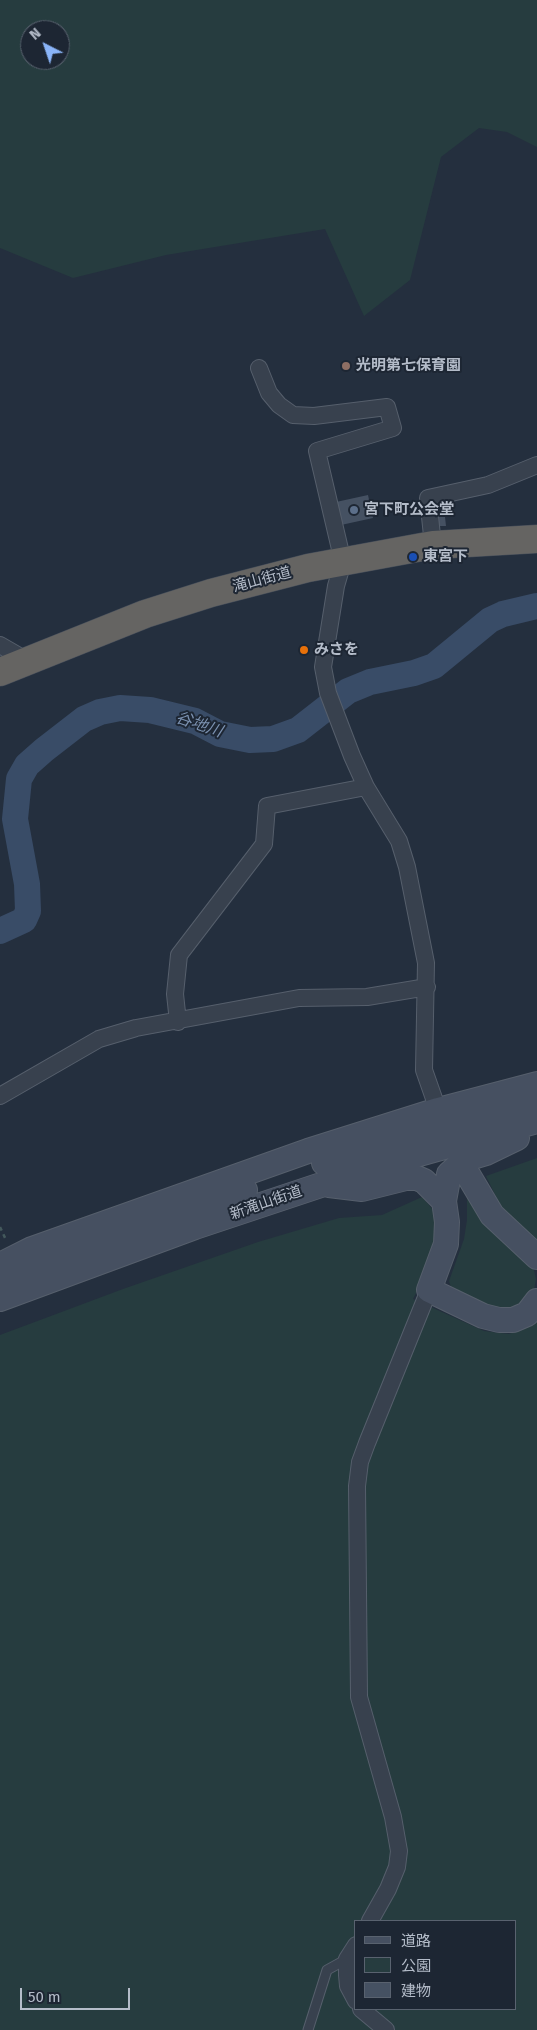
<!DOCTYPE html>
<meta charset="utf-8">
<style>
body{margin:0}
#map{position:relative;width:537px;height:2030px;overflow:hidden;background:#242f3e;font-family:"Fira Sans","Noto Sans JP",sans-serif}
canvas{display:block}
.legend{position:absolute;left:354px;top:1920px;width:162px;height:90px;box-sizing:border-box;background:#1d2633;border:1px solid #59626f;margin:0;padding:6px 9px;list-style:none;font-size:15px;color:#b4bcc9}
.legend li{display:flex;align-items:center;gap:10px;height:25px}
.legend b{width:25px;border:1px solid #59626f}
.north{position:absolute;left:20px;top:20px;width:50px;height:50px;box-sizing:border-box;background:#1d2633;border:1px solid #59626f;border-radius:50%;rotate:319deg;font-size:14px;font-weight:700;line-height:20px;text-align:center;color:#b4bcc9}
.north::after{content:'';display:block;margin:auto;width:18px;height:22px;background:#8ab4f8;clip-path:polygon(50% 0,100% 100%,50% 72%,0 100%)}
.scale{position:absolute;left:20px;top:1988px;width:110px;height:22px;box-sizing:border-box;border:2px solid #b4bcc9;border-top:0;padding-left:6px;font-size:15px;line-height:18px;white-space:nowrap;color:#b4bcc9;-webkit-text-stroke:4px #1d2633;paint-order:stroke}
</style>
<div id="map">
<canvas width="537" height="2030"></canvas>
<ul class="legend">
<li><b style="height:6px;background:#465061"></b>道路</li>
<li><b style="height:14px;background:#263c3f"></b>公園</li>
<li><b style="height:14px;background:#455162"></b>建物</li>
</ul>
<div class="north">N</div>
<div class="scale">50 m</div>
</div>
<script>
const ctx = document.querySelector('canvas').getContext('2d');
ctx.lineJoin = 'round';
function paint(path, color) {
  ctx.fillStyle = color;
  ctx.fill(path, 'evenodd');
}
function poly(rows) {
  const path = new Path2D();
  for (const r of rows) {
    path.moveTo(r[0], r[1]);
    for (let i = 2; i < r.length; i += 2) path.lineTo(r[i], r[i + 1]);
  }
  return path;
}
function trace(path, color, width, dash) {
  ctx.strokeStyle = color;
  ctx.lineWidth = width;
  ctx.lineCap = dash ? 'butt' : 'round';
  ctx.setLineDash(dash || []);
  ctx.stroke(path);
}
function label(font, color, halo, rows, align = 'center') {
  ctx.font = font + ' "Fira Sans","Noto Sans JP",sans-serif';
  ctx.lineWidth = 4;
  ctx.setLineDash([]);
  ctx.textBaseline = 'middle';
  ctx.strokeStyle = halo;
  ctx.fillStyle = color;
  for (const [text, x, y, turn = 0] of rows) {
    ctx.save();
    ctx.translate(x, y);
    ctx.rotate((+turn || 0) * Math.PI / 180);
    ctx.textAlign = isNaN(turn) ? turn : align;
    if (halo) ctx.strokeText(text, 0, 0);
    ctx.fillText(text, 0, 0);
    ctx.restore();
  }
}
const green = poly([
 [0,0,537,0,537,147,507,132,479,128,441,157,410,280,364,316,325,229,166,255,73,278,0,248],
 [30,30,60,30,60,60,30,60],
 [537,1158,537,1245,503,1211,486,1176],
 [467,1193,533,1266,536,1279,534,1290,525,1300,507,1311,490,1311,452,1290,449,1281,464,1239,467,1220],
 [422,1197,435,1212,439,1238,424,1277,413,1299,484,1331,509,1334,537,1322,537,2030,0,2030,0,1335,123,1289,258,1242,339,1218,382,1215],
 [356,1921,516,1921,516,2009,356,2009]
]);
const river = poly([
 [0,931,24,920,28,911,27,884,15,819,19,779,27,765,44,750,84,719,100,712,120,708,150,710,195,721,220,734,250,740,273,739,298,730,348,691,370,682,414,673,434,666,490,620,503,614,537,606]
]);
const building = poly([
 [368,495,373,518,341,525,336,502],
 [451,496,455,515,445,517,446,526,436,526,433,506,438,506,438,502]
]);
const path = poly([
 [0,1227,6,1240]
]);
const service = poly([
 [308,2030,327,1970,347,1959]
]);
const minor = poly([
 [259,368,269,393,279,405,293,415,314,416,387,407,393,428,317,451,343,562,336,586,323,667,328,693,352,756,366,787,399,841,407,867,426,963,424,1070,438,1110],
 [433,545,428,498,488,485,537,465],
 [0,645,26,660],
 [178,1022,175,994,179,955,264,844,267,806,366,787],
 [0,1096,99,1039,136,1028,299,998,367,997,427,987],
 [370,1921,388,1889,397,1867,399,1851,393,1817,359,1697,357,1486,360,1462,367,1443,429,1290],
 [356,1945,347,1959,347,1975,348,1986,356,2001],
 [361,2009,386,2030]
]);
const secondary = poly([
 [517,1138,486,1153,466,1159,449,1174,444,1201,447,1222,446,1244,429,1290,483,1316,499,1320,513,1320,527,1314,537,1301],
 [324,1163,537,1102],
 [467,1173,492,1215,537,1257],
 [329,1185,362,1189,406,1178,417,1178,424,1181,444,1201],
 [0,1265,32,1249,308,1151,438,1110,537,1084],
 [0,1279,245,1190],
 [0,1299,195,1227,321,1185,398,1160,537,1121]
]);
const trunk = poly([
 [0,672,145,614,211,593,308,568,433,545,537,539]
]);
const markers = [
 [346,366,5,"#8d6e63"],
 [354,510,5,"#5c6f8a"],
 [413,557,5,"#1a4fb4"],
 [304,650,5,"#e8710a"]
];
const poiNames = [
 ["光明第七保育園",356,366],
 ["宮下町公会堂",364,510],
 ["東宮下",423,557],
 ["みさを",314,650]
];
const streetNames = [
 ["滝山街道",262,580,-15],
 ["新滝山街道",266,1203,-19]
];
const waterNames = [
 ["谷地川",199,725,19]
];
paint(green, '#263c3f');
trace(river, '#394c67', 26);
paint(building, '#455162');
trace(service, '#565f6c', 11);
trace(minor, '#565f6c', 18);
trace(secondary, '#565f6c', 26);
trace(trunk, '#434c59', 29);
trace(path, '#44595c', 2.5, [4, 4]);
trace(service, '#38414e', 9);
trace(minor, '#38414e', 16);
trace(secondary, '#465061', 24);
trace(trunk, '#656462', 28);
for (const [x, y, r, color] of markers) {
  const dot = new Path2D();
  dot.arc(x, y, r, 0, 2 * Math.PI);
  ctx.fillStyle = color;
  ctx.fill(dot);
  trace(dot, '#1d2633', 2);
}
label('bold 15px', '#b4bcc9', '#1d2633', poiNames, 'left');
label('15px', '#b4bcc9', '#1d2633', streetNames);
label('italic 16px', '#7c92b1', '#1d2633', waterNames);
</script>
